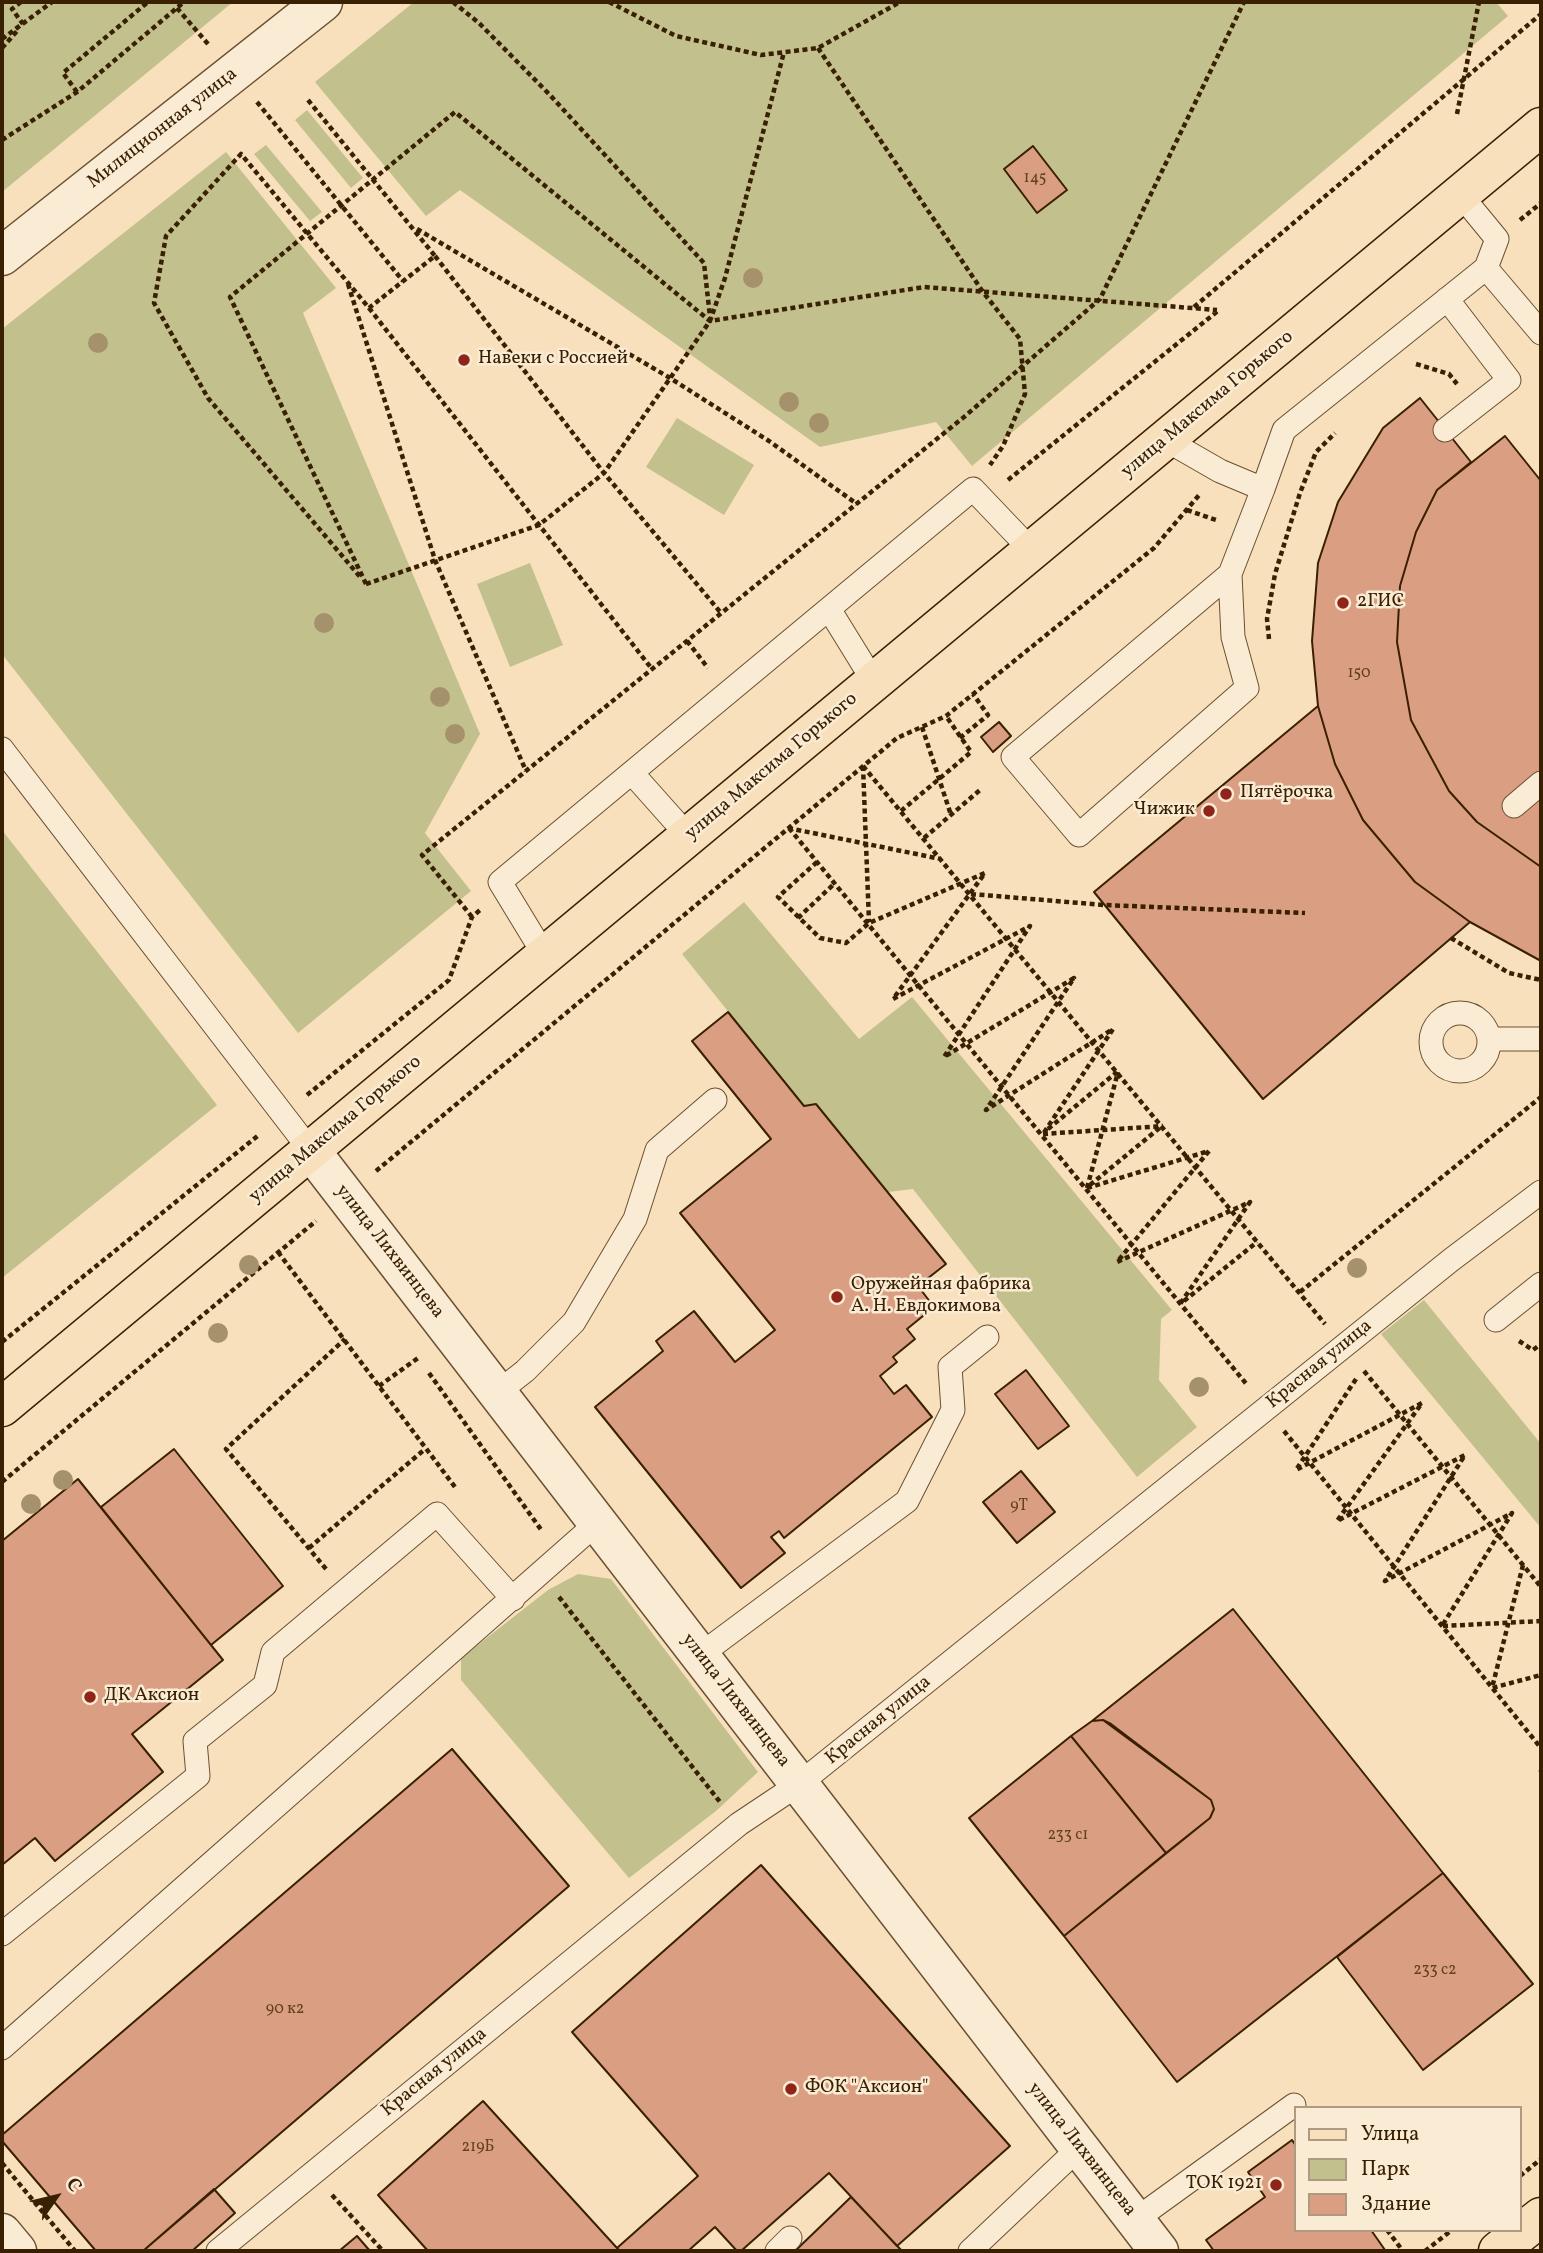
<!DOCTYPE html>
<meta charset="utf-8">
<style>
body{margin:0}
#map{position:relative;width:1543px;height:2253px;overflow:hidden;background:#f8e0bd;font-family:Vollkorn,serif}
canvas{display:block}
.frame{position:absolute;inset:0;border:4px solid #3a2002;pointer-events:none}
.legend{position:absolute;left:1294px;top:2106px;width:228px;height:126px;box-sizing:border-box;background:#faebd4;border:2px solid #ad9a80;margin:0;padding:9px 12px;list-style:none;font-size:21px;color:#3a2002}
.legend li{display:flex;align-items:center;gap:14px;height:35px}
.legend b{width:35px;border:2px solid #ad9a80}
.north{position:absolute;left:21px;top:2162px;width:70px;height:70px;-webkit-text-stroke:5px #faebd4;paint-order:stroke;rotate:56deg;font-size:19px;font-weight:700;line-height:28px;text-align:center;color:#3a2002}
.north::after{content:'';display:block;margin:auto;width:24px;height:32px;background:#3a2002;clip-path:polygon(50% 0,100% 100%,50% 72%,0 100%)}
</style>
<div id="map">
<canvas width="1543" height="2253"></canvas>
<div class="frame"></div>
<ul class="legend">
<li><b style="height:9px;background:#f8e0bd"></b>Улица</li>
<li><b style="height:19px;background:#c2c18e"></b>Парк</li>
<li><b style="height:19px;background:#da9e83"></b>Здание</li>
</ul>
<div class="north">С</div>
</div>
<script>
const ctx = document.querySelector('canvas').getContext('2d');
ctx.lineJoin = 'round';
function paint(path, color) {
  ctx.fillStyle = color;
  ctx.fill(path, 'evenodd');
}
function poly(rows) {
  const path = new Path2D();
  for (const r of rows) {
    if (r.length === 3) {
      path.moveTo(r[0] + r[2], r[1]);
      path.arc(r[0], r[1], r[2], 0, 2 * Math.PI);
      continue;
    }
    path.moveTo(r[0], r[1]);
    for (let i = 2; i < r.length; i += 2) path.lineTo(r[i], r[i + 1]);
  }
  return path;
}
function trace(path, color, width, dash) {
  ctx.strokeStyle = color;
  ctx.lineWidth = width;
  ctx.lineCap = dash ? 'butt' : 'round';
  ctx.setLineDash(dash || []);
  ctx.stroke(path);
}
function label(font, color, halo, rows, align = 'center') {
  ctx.font = font + ' Vollkorn,serif';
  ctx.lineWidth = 5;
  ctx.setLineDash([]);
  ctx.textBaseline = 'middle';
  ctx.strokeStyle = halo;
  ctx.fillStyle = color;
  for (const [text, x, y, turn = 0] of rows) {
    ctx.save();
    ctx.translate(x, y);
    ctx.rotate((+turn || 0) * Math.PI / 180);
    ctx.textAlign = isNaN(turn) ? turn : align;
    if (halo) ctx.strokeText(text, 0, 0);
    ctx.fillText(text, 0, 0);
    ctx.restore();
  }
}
const green = poly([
 [2,2,233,2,2,192],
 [414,2,1496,2,1508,16,972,466,936,422,820,447,460,190,426,216,315,82],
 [307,110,363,178,351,188,295,120],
 [266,145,322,212,310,221,254,154],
 [226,152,336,288,303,313,480,734,425,833,471,891,298,1033,2,654,2,329],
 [677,418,754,465,724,515,646,467],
 [530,563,563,645,510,667,477,584],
 [2,830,217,1105,2,1278],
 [744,902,859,1039,912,997,1172,1310,1161,1319,1159,1380,1197,1427,1137,1477,913,1189,888,1192,816,1104,804,1106,682,954],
 [1424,1300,1541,1444,1541,1528,1381,1334],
 [578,1574,611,1579,758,1772,716,1811,629,1878,461,1680,461,1658,548,1590]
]);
const building = poly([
 [1033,146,1067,190,1037,213,1004,169,1033,146],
 [1420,398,1471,462,1437,490,1416,532,1400,586,1397,642,1411,720,1449,791,1477,822,1541,867,1541,961,1470,922,1415,882,1363,820,1335,764,1318,706,1312,641,1318,563,1338,502,1383,428,1420,398],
 [1505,436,1541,481,1541,867,1477,822,1449,791,1411,720,1397,642,1400,586,1416,532,1437,490,1505,436],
 [1318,706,1335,764,1363,820,1415,882,1470,922,1263,1099,1094,892,1318,706],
 [999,722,1011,736,993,752,981,737,999,722],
 [728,1012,804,1106,816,1104,946,1264,918,1286,934,1307,907,1329,915,1339,893,1357,897,1362,880,1376,894,1394,906,1385,932,1417,784,1538,779,1531,771,1537,785,1553,741,1588,595,1407,663,1351,656,1341,694,1311,735,1362,775,1330,680,1213,771,1139,692,1041,728,1012],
 [1026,1370,1069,1426,1038,1449,995,1394,1026,1370],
 [174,1449,283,1586,211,1645,101,1507,174,1449],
 [1021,1471,1055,1512,1017,1543,983,1502,1021,1471],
 [78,1479,223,1660,132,1734,163,1772,55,1861,35,1838,2,1865,2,1541,78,1479],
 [1233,1609,1443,1873,1177,2082,1064,1936,1210,1818,1214,1809,1211,1800,1111,1724,1103,1720,1092,1721,1233,1609],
 [1103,1720,1211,1800,1214,1809,1210,1818,1166,1853,1071,1736,1092,1721,1103,1720],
 [1071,1736,1166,1853,1064,1936,969,1818,1071,1736],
 [452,1749,569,1886,143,2251,96,2251,2,2141,2,2135,452,1749],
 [761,1865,1010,2146,897,2246,829,2173,741,2251,737,2251,715,2227,688,2251,620,2251,617,2248,698,2176,572,2032,761,1865],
 [1443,1873,1533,1984,1423,2070,1337,1957,1443,1873],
 [483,2101,617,2248,620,2251,428,2251,378,2195,483,2101],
 [1292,2140,1296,2146,1296,2230,1371,2230,1385,2250,1214,2251,1206,2240,1265,2197,1248,2172,1292,2140],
 [214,2189,235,2213,192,2251,143,2251,214,2189],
 [851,2197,902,2251,795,2251,851,2197],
 [357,2236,370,2251,339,2251,357,2236]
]);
const path = poly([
 [21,2,12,9,23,24],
 [453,2,479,23,549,94,704,263,710,317],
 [609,2,676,36,761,55,818,48,900,2],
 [177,8,208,44],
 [2,39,52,2],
 [2,48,18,30],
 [818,48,983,292,1020,339,1025,394,1003,446,990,465],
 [77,92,63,73,148,2],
 [308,100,435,256,369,308,241,154,166,236,154,303,208,398,361,578],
 [257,102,403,281],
 [1457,114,1479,2],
 [2,140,77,92,184,2],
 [1520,220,1541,203],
 [417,229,670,378,769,441,857,504],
 [435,256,604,473,721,613],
 [348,284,435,560,526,771],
 [1194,307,1541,14],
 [369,308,652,669],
 [1416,364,1449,374,1457,384],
 [1008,480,1219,310],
 [1187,510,1219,521],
 [366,584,230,297,455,112,710,321,924,287,1217,310],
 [366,584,539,525,604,473,710,321,725,278,784,52],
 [1269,639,1267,619,1275,574,1300,493,1316,452,1335,433],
 [687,641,708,668],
 [922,727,951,815],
 [960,738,988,715,973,694],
 [863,766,1325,1324],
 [863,766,869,922],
 [901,811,971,752,946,716],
 [788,828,941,859],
 [789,828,1248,1386],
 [924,838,980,790],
 [817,862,778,897,820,938,846,943,869,923,985,873,893,999,1030,926,944,1057,1074,978,986,1110,1113,1029,1043,1134],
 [971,894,1104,905,1305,913],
 [472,917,422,855,964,417,1100,299,1244,2],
 [798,918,835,883],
 [1451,938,1509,973,1541,980],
 [307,1095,449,980,472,917,480,910],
 [1048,1129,1117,1072],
 [1043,1134,1163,1126],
 [376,1171,897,738,946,716,1154,548,1200,494],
 [1090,1185,1162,1126],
 [1087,1188,1209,1151,1117,1262,1250,1202,1180,1304],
 [1087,1188,1118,1072],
 [278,1252,455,1487],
 [1300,1292,1541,1097],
 [1184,1301,1257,1242],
 [1519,1341,1533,1350,1541,1344],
 [2,1342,260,1134],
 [1364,1371,1541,1587],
 [429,1373,542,1531],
 [1356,1379,1296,1470,1422,1403,1337,1521,1465,1455,1385,1581,1512,1513,1442,1626],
 [379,1386,418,1358],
 [1284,1431,1541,1748],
 [2,1482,316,1221],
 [309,1548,425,1449],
 [1523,1565,1492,1688,1541,1675],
 [326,1569,226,1449,345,1339],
 [559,1597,720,1802],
 [1443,1626,1541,1621],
 [1541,1770,1541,1772],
 [2,2163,75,2251],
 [1520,2176,1541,2159],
 [332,2195,383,2251],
 [1387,2230,1403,2251],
 [1425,2251,1452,2230]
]);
const service = poly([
 [1460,194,1497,239,1486,268,1541,333],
 [1445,430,1509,380,1447,299],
 [1166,440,1220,471,1263,489,1284,430,1486,268],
 [1230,574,1233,637,1247,688,1079,835,1013,757,1230,574,1263,489],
 [829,609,874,682],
 [2,749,311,1151],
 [632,773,689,837],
 [1514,806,1541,783],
 [545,956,500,882,973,489,1032,551],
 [1460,1042,29],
 [1489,1039,1541,1039],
 [1496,1320,1541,1284],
 [497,1393,525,1371,574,1322,635,1219,657,1150,715,1100],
 [700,1655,907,1501,953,1410,950,1367,987,1337],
 [2,1934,198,1776,195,1741,265,1685,273,1652,437,1514,513,1599],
 [2,2048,597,1523],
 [1135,2220,1294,2105],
 [218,2251,739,1824,799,1784,1451,1260,1541,1192],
 [777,2251,790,2238],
 [970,2251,1079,2148]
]);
const minor = poly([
 [2,256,323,2],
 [311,1151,1159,2251]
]);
const tertiary = poly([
 [2,2233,17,2251]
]);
const primary = poly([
 [2,1407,1541,127],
 [1498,2251,1541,2217]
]);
const trees = [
 [753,278],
 [98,343],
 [789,402],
 [819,423],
 [324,623],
 [440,697],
 [455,734],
 [249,1265],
 [1357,1268],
 [218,1333],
 [1199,1387],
 [63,1480],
 [31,1504]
];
const markers = [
 [464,360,7,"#8f2418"],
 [1343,603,7,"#8f2418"],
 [1226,794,7,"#8f2418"],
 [1209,811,7,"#8f2418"],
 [837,1297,7,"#8f2418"],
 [90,1697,7,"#8f2418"],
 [791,2089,7,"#8f2418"],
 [1276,2185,7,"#8f2418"]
];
const numberNames = [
 ["145",1035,179],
 ["150",1359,674],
 ["9Т",1019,1507],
 ["233 с1",1068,1836],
 ["233 с2",1435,1971],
 ["90 к2",285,2010],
 ["219Б",478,2148]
];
const streetNames = [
 ["Милиционная улица",163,129,-38],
 ["улица Максима Горького",1208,405,-40],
 ["улица Максима Горького",772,767,-40],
 ["улица Максима Горького",336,1130,-40],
 ["улица Лихвинцева",389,1252,52],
 ["Красная улица",1320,1365,-39],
 ["улица Лихвинцева",735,1701,52],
 ["Красная улица",879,1721,-39],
 ["Красная улица",435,2073,-39],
 ["улица Лихвинцева",1081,2150,52]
];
const poiNames = [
 ["Навеки с Россией",478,360],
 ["2ГИС",1357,603],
 ["Пятёрочка",1240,794],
 ["Чижик",1195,811,"right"],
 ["Оружейная фабрика",851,1286],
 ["А. Н. Евдокимова",851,1308],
 ["ДК Аксион",104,1697],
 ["ФОК \"Аксион\"",805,2089],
 ["ТОК 1921",1262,2185,"right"]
];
paint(green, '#c2c18e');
paint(building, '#da9e83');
trace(building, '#3a2002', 2);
trace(service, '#6a5031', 25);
trace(minor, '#6a5031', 41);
trace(tertiary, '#6a5031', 41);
trace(primary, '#3a2002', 41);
trace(path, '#3a2002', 4.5, [5, 3.5]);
trace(service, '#faebd4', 23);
trace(minor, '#faebd4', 38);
trace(tertiary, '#faebd4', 38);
trace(primary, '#f8e0bd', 38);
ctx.fillStyle = '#a6916d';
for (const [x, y] of trees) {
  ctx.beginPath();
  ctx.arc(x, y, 10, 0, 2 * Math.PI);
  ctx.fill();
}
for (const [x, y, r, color] of markers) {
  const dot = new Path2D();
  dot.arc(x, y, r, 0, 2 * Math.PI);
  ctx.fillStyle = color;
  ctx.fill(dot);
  trace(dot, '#faebd4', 2.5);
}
label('16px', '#624022', null, numberNames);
label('19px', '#3a2002', '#faebd4', streetNames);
label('19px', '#3a2002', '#faebd4', poiNames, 'left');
</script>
